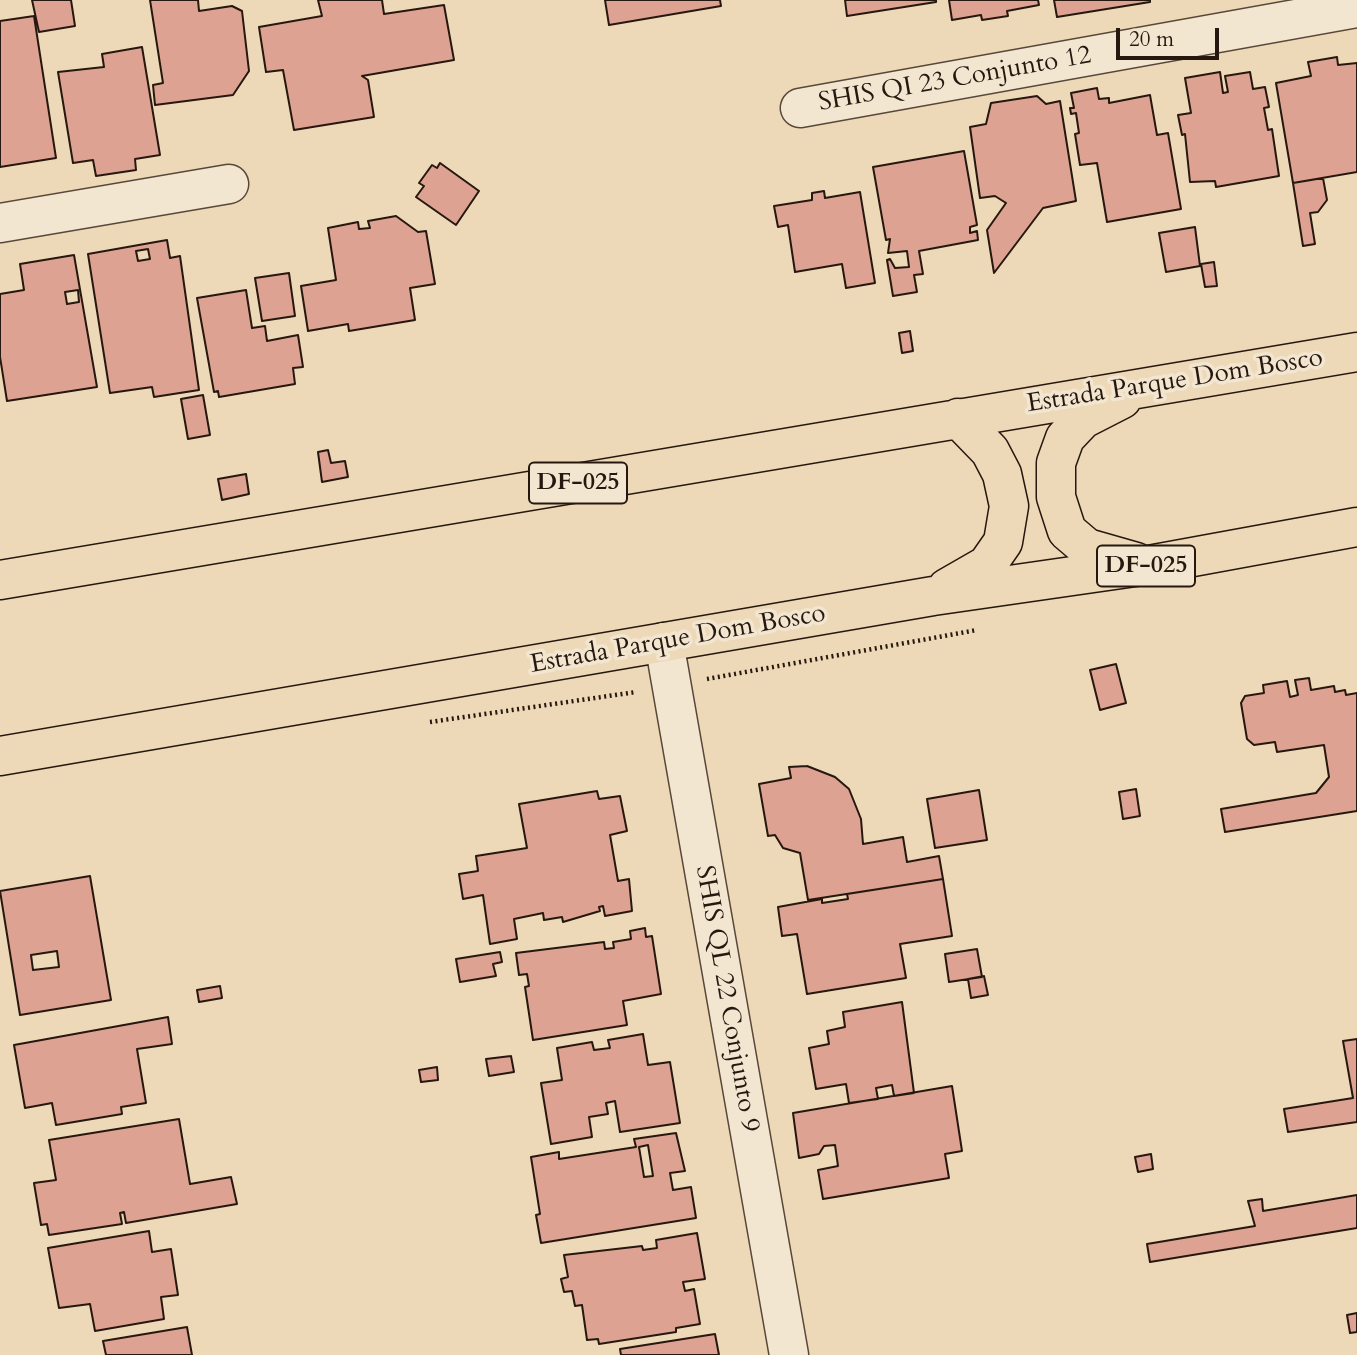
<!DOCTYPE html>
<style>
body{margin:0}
#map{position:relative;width:1357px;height:1355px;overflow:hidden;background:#edd8b8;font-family:Cardo,serif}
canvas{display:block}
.scale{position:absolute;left:1116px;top:28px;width:103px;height:32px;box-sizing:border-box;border:4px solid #27180f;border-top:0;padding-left:9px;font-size:21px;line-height:24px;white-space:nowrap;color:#27180f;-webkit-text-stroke:5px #f3e6d1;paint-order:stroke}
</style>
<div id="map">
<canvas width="1357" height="1355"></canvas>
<div class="scale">20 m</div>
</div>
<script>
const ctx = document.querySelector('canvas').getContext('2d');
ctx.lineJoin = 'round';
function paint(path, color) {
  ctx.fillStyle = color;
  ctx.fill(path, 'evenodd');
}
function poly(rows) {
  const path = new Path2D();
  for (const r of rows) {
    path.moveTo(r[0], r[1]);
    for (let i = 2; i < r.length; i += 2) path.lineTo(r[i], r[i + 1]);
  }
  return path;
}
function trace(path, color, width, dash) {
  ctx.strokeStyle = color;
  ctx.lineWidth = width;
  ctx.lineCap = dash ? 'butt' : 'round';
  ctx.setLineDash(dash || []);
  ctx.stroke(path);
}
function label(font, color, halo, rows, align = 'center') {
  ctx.font = font + ' Cardo,serif';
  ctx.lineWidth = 7;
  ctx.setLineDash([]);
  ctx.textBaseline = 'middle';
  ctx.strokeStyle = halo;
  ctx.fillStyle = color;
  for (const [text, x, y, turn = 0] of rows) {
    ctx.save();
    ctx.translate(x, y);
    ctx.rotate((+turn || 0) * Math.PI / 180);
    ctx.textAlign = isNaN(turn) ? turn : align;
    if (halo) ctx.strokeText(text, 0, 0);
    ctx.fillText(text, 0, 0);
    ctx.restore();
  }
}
const building = poly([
 [32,0,71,0,75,26,39,32,32,0],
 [150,0,198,0,199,11,232,6,242,11,249,71,233,95,155,105,153,85,163,83,150,0],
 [318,0,382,0,384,14,444,5,454,60,362,76,368,80,374,117,294,130,283,70,266,72,259,27,322,16,318,0],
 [605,0,720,0,721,6,609,25,605,0],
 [845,0,936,0,936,2,847,16,845,0],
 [949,0,1038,0,1039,5,1007,11,1008,16,982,20,981,15,952,20,949,0],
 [1054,0,1150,0,1150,2,1057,17,1054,0],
 [34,16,56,158,0,167,0,21,34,16],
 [142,47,160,155,135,159,136,170,96,176,93,160,73,163,58,72,104,67,102,54,142,47],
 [1337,57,1338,65,1357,63,1357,172,1293,183,1276,83,1311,76,1308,62,1337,57],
 [1220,72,1223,93,1228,92,1225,76,1250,72,1253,89,1265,87,1269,107,1264,108,1268,130,1272,129,1279,176,1216,187,1215,181,1190,182,1185,134,1182,135,1178,115,1191,113,1185,78,1220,72],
 [1097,88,1099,99,1109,98,1109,103,1150,95,1157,135,1168,133,1181,209,1107,222,1097,163,1080,165,1075,134,1079,133,1076,113,1071,114,1070,108,1074,108,1071,93,1097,88],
 [1037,96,1046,104,1060,101,1076,201,1043,208,994,273,987,230,1006,203,995,196,980,198,970,127,986,124,991,103,1037,96],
 [964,151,977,225,970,227,970,233,977,231,978,240,919,251,923,274,914,275,917,292,893,296,887,260,890,259,895,268,909,267,907,251,888,253,890,239,886,240,873,167,964,151],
 [440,163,479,191,456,225,416,197,424,186,419,183,432,165,437,168,440,163],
 [1323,178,1327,200,1318,212,1310,213,1315,244,1303,246,1293,183,1323,178],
 [824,191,825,198,860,192,875,283,846,288,842,264,795,272,788,225,778,227,774,206,812,200,812,193,824,191],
 [396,216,418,232,426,231,435,284,410,288,415,320,349,331,348,324,308,331,301,286,336,280,328,228,358,222,359,229,370,228,368,221,396,216],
 [1195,227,1200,266,1166,272,1159,233,1195,227],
 [167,240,170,258,180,256,199,390,154,397,152,387,110,393,88,254,167,240],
 [148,249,150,259,138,261,136,251,148,249],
 [74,255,97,387,7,401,0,357,0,294,24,290,20,264,74,255],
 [78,290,79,302,67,304,65,292,78,290],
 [1214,262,1217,286,1205,287,1201,264,1214,262],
 [289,273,295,316,262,321,255,278,289,273],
 [246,290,252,328,265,326,267,341,298,335,303,367,293,368,295,384,219,397,218,391,214,392,197,298,246,290],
 [910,331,913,351,902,353,899,333,910,331],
 [203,395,210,435,188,439,181,399,203,395],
 [328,450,331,463,345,461,348,477,322,482,318,452,328,450],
 [246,474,249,494,222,500,218,479,246,474],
 [1116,664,1126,703,1100,710,1090,670,1116,664],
 [1309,678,1311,690,1334,686,1335,692,1345,690,1346,695,1357,693,1357,811,1225,832,1221,809,1316,793,1329,777,1324,745,1277,752,1275,742,1254,745,1247,739,1241,703,1245,696,1264,693,1263,685,1287,681,1290,697,1298,695,1295,680,1309,678],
 [807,766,835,777,849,789,861,819,863,844,903,837,907,862,939,856,943,879,808,900,800,853,783,848,775,835,768,836,759,784,791,778,789,767,807,766],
 [1136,789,1140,816,1123,819,1119,792,1136,789],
 [979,790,987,840,935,848,927,799,979,790],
 [597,791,599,799,620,796,627,831,610,835,618,881,629,879,632,911,605,916,603,906,599,907,600,911,563,922,562,917,544,920,543,913,514,919,517,939,490,944,483,895,463,899,459,874,478,871,476,856,527,848,519,804,597,791],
 [90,876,111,1000,20,1015,0,891,90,876],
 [57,951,59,967,33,970,31,955,57,951],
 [943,879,952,936,900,944,906,978,807,994,797,934,782,936,778,907,822,899,822,903,848,899,847,894,943,879],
 [645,928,646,937,652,936,661,994,623,1001,627,1025,533,1040,525,987,529,986,527,974,519,975,516,953,604,942,605,949,614,948,613,942,631,939,630,931,645,928],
 [977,949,982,977,949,982,945,954,977,949],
 [500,952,502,962,493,964,496,976,460,982,456,959,500,952],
 [984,976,988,995,971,998,968,979,984,976],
 [220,986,222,998,199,1002,197,990,220,986],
 [902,1002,914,1093,894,1096,892,1085,876,1088,878,1099,849,1103,846,1084,816,1089,809,1048,829,1044,827,1031,845,1027,843,1012,902,1002],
 [168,1017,172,1044,137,1049,146,1103,121,1107,122,1114,56,1125,52,1103,25,1108,14,1045,168,1017],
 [643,1034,648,1065,670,1062,680,1123,620,1132,615,1101,606,1103,608,1114,589,1117,592,1137,551,1144,541,1083,562,1080,557,1048,592,1042,594,1050,610,1048,608,1040,643,1034],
 [1357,1039,1357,1122,1288,1132,1284,1109,1353,1098,1343,1041,1357,1039],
 [511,1056,514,1072,489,1076,486,1059,511,1056],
 [437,1067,438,1080,421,1082,419,1070,437,1067],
 [952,1086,962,1151,945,1154,949,1178,823,1199,818,1170,838,1166,835,1145,824,1146,819,1154,799,1158,793,1113,952,1086],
 [179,1119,190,1184,231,1177,237,1204,126,1223,124,1212,120,1213,122,1224,49,1235,47,1224,41,1225,34,1183,56,1180,49,1140,179,1119],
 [676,1133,685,1171,670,1173,673,1190,691,1187,696,1218,541,1243,536,1215,540,1214,531,1157,559,1152,559,1159,636,1147,634,1139,676,1133],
 [648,1145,653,1176,644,1177,639,1147,648,1145],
 [1151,1154,1153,1169,1138,1172,1135,1157,1151,1154],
 [1357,1195,1357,1228,1150,1262,1147,1244,1255,1226,1248,1201,1262,1199,1263,1211,1357,1195],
 [149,1231,152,1252,171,1249,178,1295,161,1297,164,1319,95,1331,90,1304,59,1308,48,1248,149,1231],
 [697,1233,705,1279,683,1282,685,1291,694,1289,700,1324,676,1328,676,1332,599,1344,598,1339,587,1340,582,1305,575,1306,572,1291,564,1292,561,1279,568,1277,564,1255,642,1246,643,1250,657,1248,656,1240,697,1233],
 [1357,1313,1357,1332,1350,1333,1347,1315,1357,1313],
 [187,1327,192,1355,106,1355,103,1341,187,1327],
 [715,1334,719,1355,621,1355,620,1349,715,1334]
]);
const path = poly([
 [707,679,977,630],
 [430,722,636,692]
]);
const minor = poly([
 [800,108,1357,8],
 [0,223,229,184],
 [664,642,789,1355]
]);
const primary = poly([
 [1122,399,1083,419,1065,438,1056,463,1056,497,1067,531,1087,548,1136,562],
 [0,580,1357,352],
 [947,588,987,565,1003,542,1009,506,1002,474,990,451,958,418],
 [0,756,933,596,1149,565,1357,527]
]);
const shields = [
 [578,483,98],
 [1146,566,98]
];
const shieldNames = [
 ["DF-025",578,483],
 ["DF-025",1146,566]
];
const streetNames = [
 ["SHIS QI 23 Conjunto 12",955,80,-10],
 ["Estrada Parque Dom Bosco",1175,382,-9],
 ["Estrada Parque Dom Bosco",678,640,-10],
 ["SHIS QL 22 Conjunto 9",726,999,80]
];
paint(building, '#dea293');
trace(building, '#27180f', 2);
trace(minor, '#584839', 41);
trace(primary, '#27180f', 41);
trace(path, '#27180f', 4.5, [2, 3.5]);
trace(minor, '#f3e6d1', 38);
trace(primary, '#edd8b8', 38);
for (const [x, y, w] of shields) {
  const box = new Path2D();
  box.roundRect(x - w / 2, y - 20.5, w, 41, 5);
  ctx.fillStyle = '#f3e6d1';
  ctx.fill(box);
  trace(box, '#27180f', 2);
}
label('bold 24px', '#27180f', null, shieldNames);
label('26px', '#27180f', '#f3e6d1', streetNames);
</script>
